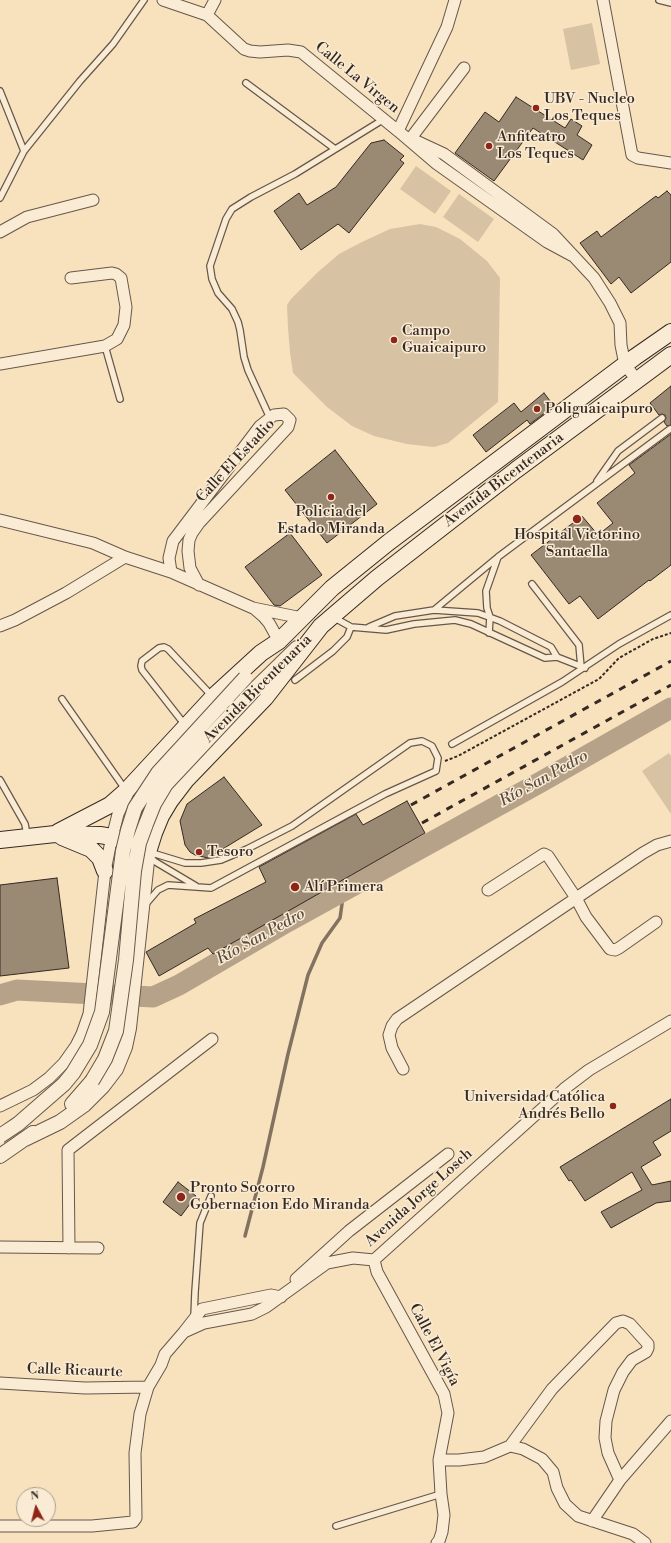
<!DOCTYPE html>
<meta charset="utf-8">
<style>
body{margin:0}
#map{position:relative;width:671px;height:1543px;overflow:hidden;background:#f8e1bd;font-family:"Libre Bodoni",serif}
canvas{display:block}
.north{position:absolute;left:16px;top:1487px;width:40px;height:40px;box-sizing:border-box;background:#faecd4;border:1px solid #ab9e8d;border-radius:50%;rotate:353deg;font-size:11px;font-weight:700;line-height:16px;text-align:center;color:#352923}
.north::after{content:'';display:block;margin:auto;width:14px;height:18px;background:#8f2418;clip-path:polygon(50% 0,100% 100%,50% 72%,0 100%)}
</style>
<div id="map">
<canvas width="671" height="1543"></canvas>
<div class="north">N</div>
</div>
<script>
const ctx = document.querySelector('canvas').getContext('2d');
ctx.lineJoin = 'round';
function paint(path, color) {
  ctx.fillStyle = color;
  ctx.fill(path, 'evenodd');
}
function poly(rows) {
  const path = new Path2D();
  for (const r of rows) {
    path.moveTo(r[0], r[1]);
    for (let i = 2; i < r.length; i += 2) path.lineTo(r[i], r[i + 1]);
  }
  return path;
}
function trace(path, color, width, dash) {
  ctx.strokeStyle = color;
  ctx.lineWidth = width;
  ctx.lineCap = dash ? 'butt' : 'round';
  ctx.setLineDash(dash || []);
  ctx.stroke(path);
}
function label(font, color, halo, rows, align = 'center') {
  ctx.font = font + ' "Libre Bodoni",serif';
  ctx.lineWidth = 3;
  ctx.setLineDash([]);
  ctx.textBaseline = 'middle';
  ctx.strokeStyle = halo;
  ctx.fillStyle = color;
  for (const [text, x, y, turn = 0] of rows) {
    ctx.save();
    ctx.translate(x, y);
    ctx.rotate((+turn || 0) * Math.PI / 180);
    ctx.textAlign = isNaN(turn) ? turn : align;
    if (halo) ctx.strokeText(text, 0, 0);
    ctx.fillText(text, 0, 0);
    ctx.restore();
  }
}
const green = poly([
 [592,23,600,64,571,70,563,29],
 [416,166,451,191,435,214,400,189],
 [459,194,494,219,478,242,443,217],
 [420,224,436,227,460,239,487,261,500,278,498,402,448,443,434,447,407,444,374,436,352,426,327,407,293,373,290,352,288,328,287,305,291,299,318,272,339,254,362,242,390,229],
 [669,753,671,756,671,814,642,771]
]);
const stream = poly([
 [245,1236,263,1167,288,1054,308,975,322,943,340,918,342,904,341,893]
]);
const river = poly([
 [0,995,17,990,153,997,179,985,287,922,539,783,671,708]
]);
const building = poly([
 [516,97,565,128,571,119,582,126,577,135,592,145,583,160,533,128,494,181,455,153,485,112,499,122,516,97],
 [384,140,404,156,400,160,404,163,349,233,338,224,301,250,274,211,299,193,307,205,336,187,371,143,384,140],
 [667,191,671,195,671,262,631,293,619,277,611,284,580,243,597,231,601,237,656,196,658,198,667,191],
 [671,386,671,425,667,426,664,422,666,418,665,415,662,414,659,415,650,403,671,386],
 [544,393,554,406,530,424,527,420,486,452,473,435,514,403,521,412,544,393],
 [671,434,671,565,650,581,649,580,598,619,580,596,569,604,531,555,582,516,598,535,613,523,597,503,635,473,629,465,671,434],
 [335,450,377,504,327,543,285,490,335,450],
 [290,533,322,575,280,606,274,605,245,567,290,533],
 [224,777,262,825,208,858,195,855,190,852,185,845,180,821,187,804,224,777],
 [407,801,425,833,213,954,208,948,159,976,146,952,196,923,194,919,266,882,259,867,356,814,363,825,407,801],
 [57,878,69,968,0,976,0,885,57,878],
 [671,1099,671,1131,653,1142,661,1155,641,1167,652,1185,671,1181,671,1201,656,1203,611,1228,601,1212,642,1190,632,1172,585,1201,571,1180,569,1181,560,1167,671,1099],
 [178,1182,196,1196,181,1216,163,1202,178,1182]
]);
const path = poly([
 [445,761,458,756,599,679,619,658,653,639,671,633]
]);
const service = poly([
 [659,0,671,3],
 [246,83,335,149],
 [0,91,24,151],
 [0,198,24,151,80,81,113,44,144,0],
 [105,346,120,399],
 [270,418,248,370,244,357,240,330,238,322,232,309,218,293,212,279,210,266,226,219,232,209,251,197,295,174,384,119],
 [597,481,618,451,662,418],
 [532,584,579,645,581,667],
 [434,610,498,557,670,429],
 [333,617,351,627,386,630,414,624,455,620,471,624,545,658,557,657,585,668],
 [369,627,395,616,434,610,478,613,500,621,551,647,557,657],
 [489,633,490,617,487,608,486,591,498,557],
 [295,680,333,651,347,637,351,627],
 [62,699,125,789],
 [185,725,142,670,141,666,142,661,159,648,164,647,168,649,212,696],
 [452,744,562,682,619,644,671,615],
 [0,780,25,824,27,835],
 [150,856,154,861,196,886],
 [145,905,158,890,168,885,211,888,385,794,436,771,438,758,432,746,422,741,410,743,292,826,247,849,221,860,201,863,185,863,149,852],
 [194,1317,195,1292,200,1223,211,1196],
 [336,1526,441,1494]
]);
const minor = poly([
 [163,0,207,15,244,49,250,51,260,52,288,50,301,52,403,135,437,164,547,242,573,256],
 [603,0,632,155,638,158,671,163],
 [207,15,215,0],
 [398,131,447,27,455,0],
 [411,138,464,68],
 [416,141,444,154,553,234,594,278,610,303,620,323,621,345,625,365,637,380],
 [0,232,27,217,93,200],
 [0,364,105,346,117,339,124,325,126,307,121,278,116,274,112,273,71,278],
 [0,520,93,543,125,557,171,572,253,608,302,618],
 [171,572,169,558,173,541,260,426,274,415,284,414,290,420,288,427,199,523,192,533,189,540,188,551,190,568,199,585],
 [256,610,263,616,269,623,279,641],
 [0,626,15,620,66,593,125,557],
 [488,890,544,854,548,856,576,898,586,917,610,949,615,950,619,948,656,922],
 [403,1069,392,1048,389,1035,392,1026,397,1019,643,853,657,845,671,841],
 [0,1106,33,1090,49,1078,64,1063,76,1046,82,1034,89,1014,105,871,110,846,118,814,128,793],
 [0,1247,98,1248],
 [69,1248,68,1150,212,1039],
 [374,1260,377,1272,444,1394,448,1413,439,1460,459,1460,484,1457,510,1446,523,1449,542,1459,553,1472,557,1488,565,1504,578,1516,633,1534,645,1543],
 [296,1279,349,1231,448,1154],
 [184,1332,204,1323,252,1314,266,1307,327,1263,353,1258,374,1260,564,1089,589,1070,671,1021],
 [0,1383,85,1388,148,1387],
 [510,1446,552,1389,616,1323,623,1321,630,1324,648,1344,648,1348,646,1352,632,1360,623,1372,614,1390,606,1421,605,1438,608,1453,620,1480],
 [592,1521,620,1480,671,1421],
 [0,1526,92,1526,133,1522,136,1518,135,1453,140,1414,148,1387,161,1365,165,1354,184,1332,202,1309,271,1295,281,1297],
 [437,1543,439,1541,442,1532,444,1515,441,1494,439,1460]
]);
const tertiary = poly([
 [255,689,297,648],
 [72,1104,92,1081],
 [25,1139,60,1122,84,1105,103,1086,116,1069,125,1047,129,1028,148,852],
 [0,1156,33,1133]
]);
const secondary = poly([
 [58,832,110,805,126,791,213,697,261,653,279,641,332,588,389,542,635,357,671,332],
 [62,837,91,849,100,858,105,871],
 [0,840,55,834,100,835,112,837,132,844,148,852,154,833,161,816,170,801,186,780,265,698,321,626,377,578,516,470,671,355]
]);
const rail = poly([
 [411,805,671,661],
 [422,823,671,685]
]);
const tertiaryBridge = poly([
 [92,1081,105,1059,116,1031,126,960,134,871,139,843,146,824,154,804,166,784,255,689],
 [0,1136,18,1124,64,1084,73,1073,90,1045,102,1012,123,851,128,830,135,808,158,773,245,678]
]);
const markers = [
 [536,108,4,"#8f2418"],
 [489,146,4,"#8f2418"],
 [394,340,4,"#8f2418"],
 [537,409,4,"#8f2418"],
 [331,497,4,"#8f2418"],
 [577,519,5,"#8f2418"],
 [199,852,4,"#8f2418"],
 [295,887,5,"#8f2418"],
 [613,1106,4,"#8f2418"],
 [181,1197,5,"#8f2418"]
];
const streetNames = [
 ["Calle La Virgen",357,78,39],
 ["Calle El Estadio",236,461,-47],
 ["Avenida Bicentenaria",504,480,-37],
 ["Avenida Bicentenaria",258,689,-45],
 ["Avenida Jorge Losch",419,1198,-42],
 ["Calle El Vigía",434,1345,62],
 ["Calle Ricaurte",75,1371,2]
];
const poiNames = [
 ["UBV - Nucleo",544,99],
 ["Los Teques",544,116],
 ["Anfiteatro",497,137],
 ["Los Teques",497,154],
 ["Campo",402,331],
 ["Guaicaipuro",402,348],
 ["Poliguaicaipuro",545,409],
 ["Policia del",331,512,"center"],
 ["Estado Miranda",331,529,"center"],
 ["Hospital Victorino",577,535,"center"],
 ["Santaella",577,552,"center"],
 ["Tesoro",207,852],
 ["Alí Primera",304,887],
 ["Universidad Católica",605,1097,"right"],
 ["Andrés Bello",605,1114,"right"],
 ["Pronto Socorro",190,1188],
 ["Gobernacion Edo Miranda",190,1205]
];
const waterNames = [
 ["Río San Pedro",544,779,-29],
 ["Río San Pedro",261,937,-29]
];
paint(green, '#d7c2a3');
trace(stream, '#827260', 3.5);
trace(river, '#b6a289', 21);
paint(building, '#9a8973');
trace(building, '#352923', 1);
trace(service, '#66574a', 8);
trace(minor, '#66574a', 13);
trace(tertiary, '#66574a', 16);
trace(secondary, '#352923', 18);
trace(path, '#352923', 2, [3, 2]);
trace(service, '#faecd4', 5.5);
trace(minor, '#faecd4', 11);
trace(tertiary, '#faecd4', 14);
trace(secondary, '#faecd4', 16);
trace(rail, '#352923', 3, [7, 7]);
trace(tertiaryBridge, '#66574a', 16, []);
trace(tertiaryBridge, '#faecd4', 14);
for (const [x, y, r, color] of markers) {
  const dot = new Path2D();
  dot.arc(x, y, r, 0, 2 * Math.PI);
  ctx.fillStyle = color;
  ctx.fill(dot);
  trace(dot, '#faecd4', 1.5);
}
label('15px', '#352923', '#faecd4', streetNames);
label('15px', '#352923', '#faecd4', poiNames, 'left');
label('italic 16px', '#5c4d42', '#faecd4', waterNames);
</script>
